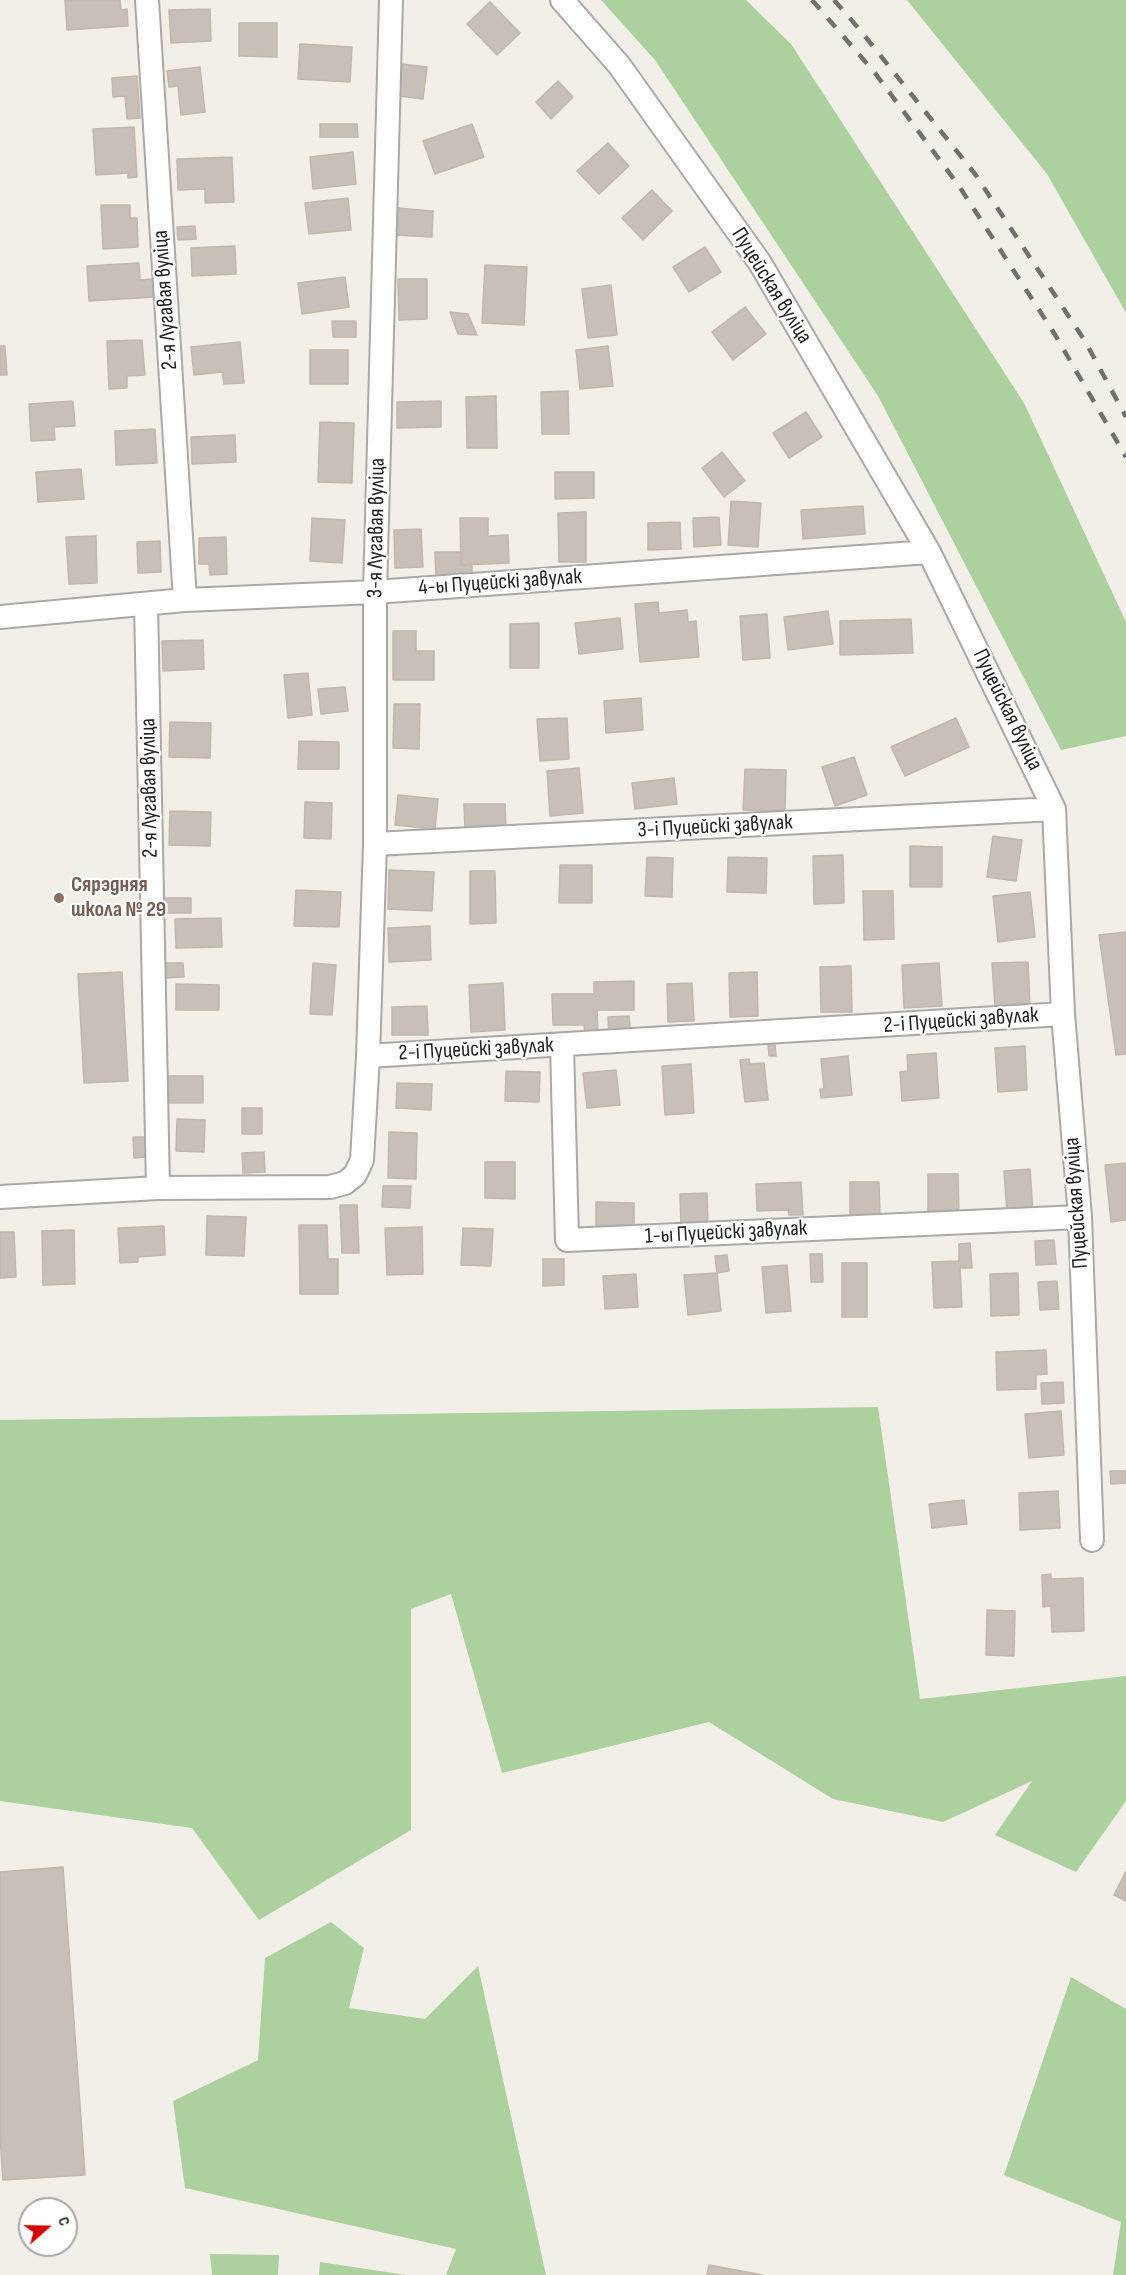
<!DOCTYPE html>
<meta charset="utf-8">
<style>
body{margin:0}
#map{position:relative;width:1126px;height:2275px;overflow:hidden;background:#f2efe9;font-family:"Sofia Sans Condensed",sans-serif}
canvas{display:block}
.north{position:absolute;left:18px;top:2197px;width:60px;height:60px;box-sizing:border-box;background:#fff;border:2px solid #a7a7a7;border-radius:50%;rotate:70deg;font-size:16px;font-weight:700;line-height:24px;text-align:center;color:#222}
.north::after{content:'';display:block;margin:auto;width:21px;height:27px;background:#d40000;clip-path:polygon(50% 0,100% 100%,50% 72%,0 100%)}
</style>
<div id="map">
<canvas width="1126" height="2275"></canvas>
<div class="north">С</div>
</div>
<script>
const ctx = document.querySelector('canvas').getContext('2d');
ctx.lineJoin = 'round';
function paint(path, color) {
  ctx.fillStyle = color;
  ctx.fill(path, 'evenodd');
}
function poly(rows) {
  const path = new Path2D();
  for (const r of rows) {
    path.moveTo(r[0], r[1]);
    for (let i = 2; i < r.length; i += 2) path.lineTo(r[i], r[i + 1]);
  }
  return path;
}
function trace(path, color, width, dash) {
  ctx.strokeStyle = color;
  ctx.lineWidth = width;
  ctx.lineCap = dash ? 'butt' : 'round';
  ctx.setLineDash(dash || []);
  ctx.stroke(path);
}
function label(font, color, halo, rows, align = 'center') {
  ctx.font = font + ' "Sofia Sans Condensed",sans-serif';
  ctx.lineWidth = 4.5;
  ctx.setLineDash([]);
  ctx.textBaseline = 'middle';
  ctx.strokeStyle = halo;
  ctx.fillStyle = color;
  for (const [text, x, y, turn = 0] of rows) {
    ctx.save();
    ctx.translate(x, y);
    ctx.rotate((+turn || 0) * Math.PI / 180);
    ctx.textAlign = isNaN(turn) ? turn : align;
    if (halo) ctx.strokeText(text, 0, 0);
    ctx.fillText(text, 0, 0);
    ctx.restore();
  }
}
const forest = poly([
 [601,0,746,0,791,44,1024,403,1126,622,1126,736,1061,750,878,396,655,60],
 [907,0,1126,0,1126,313,1047,174],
 [878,1407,920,1699,1126,1676,1126,1801,1076,1872,995,1835,1032,1781,943,1822,833,1799,709,1722,502,1773,451,1594,411,1609,411,1830,259,1920,192,1828,0,1801,0,1420],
 [331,1922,364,1948,349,2008,425,2019,478,1966,546,2275,446,2275,456,2249,185,2188,173,2101,258,2060,265,1958],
 [1071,1977,1126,2009,1126,2275,1113,2275,1121,2222,1004,2175],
 [210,2254,279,2255,278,2275,212,2275],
 [320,2262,406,2275,319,2275]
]);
const building = poly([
 [65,0,120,0,121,10,127,9,128,26,67,30,65,0],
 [490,2,520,33,497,55,467,24,490,2],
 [210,9,211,41,171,43,169,10,210,9],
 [239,23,277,23,277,57,239,56,239,23],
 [300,44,352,47,350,82,298,79,300,44],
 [402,64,427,67,423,99,399,96,402,64],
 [200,67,205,112,181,115,178,86,169,87,167,71,200,67],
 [137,76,140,118,127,119,125,96,113,97,112,78,137,76],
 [558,81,573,97,551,119,536,102,558,81],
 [320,124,357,124,358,137,320,137,320,124],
 [472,124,484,157,435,174,423,141,472,124],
 [134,127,137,177,128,178,128,173,96,175,93,129,134,127],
 [608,143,629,166,599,194,577,171,608,143],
 [353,152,356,184,313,189,310,157,353,152],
 [232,157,234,202,205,203,205,189,178,190,177,159,232,157],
 [652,190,672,211,643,240,622,218,652,190],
 [348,198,351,230,309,234,305,203,348,198],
 [101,205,130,205,130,218,137,218,138,247,103,249,101,205],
 [397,208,433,211,432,237,395,235,397,208],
 [195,226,196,239,178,240,177,227,195,226],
 [235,246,236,274,192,276,191,248,235,246],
 [705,247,721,272,689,292,673,267,705,247],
 [139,263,140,280,153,279,154,297,89,301,87,266,139,263],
 [485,265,527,267,524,325,482,323,485,265],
 [345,277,349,307,302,314,298,283,345,277],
 [398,279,427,279,427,319,399,320,398,279],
 [611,285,617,335,588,338,582,289,611,285],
 [745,307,766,334,733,360,712,332,745,307],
 [450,312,468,314,477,335,458,334,450,312],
 [332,321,356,321,356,337,333,337,332,321],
 [142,340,145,375,127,376,127,388,109,389,107,341,142,340],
 [240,342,244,383,224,384,222,372,194,375,191,347,240,342],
 [0,346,5,346,7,375,0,375,0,346],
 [608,346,613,386,580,389,576,350,608,346],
 [310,350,348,350,348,384,310,384,310,350],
 [568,391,569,434,542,434,541,392,568,391],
 [496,396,497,448,467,448,466,397,496,396],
 [73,401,75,426,54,427,55,440,31,441,29,404,73,401],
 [441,401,441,427,397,428,397,402,441,401],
 [806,412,822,437,789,458,773,433,806,412],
 [320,422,354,423,352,483,318,482,320,422],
 [155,429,157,463,116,465,115,431,155,429],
 [235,435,236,462,192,464,191,437,235,435],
 [722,452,745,481,724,497,702,468,722,452],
 [81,469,84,499,38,502,36,472,81,469],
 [555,472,594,472,594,498,555,499,555,472],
 [731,501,761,503,758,547,728,545,731,501],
 [863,506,865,534,803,539,801,510,863,506],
 [586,512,586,562,559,562,558,513,586,512],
 [719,517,721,545,694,547,693,518,719,517],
 [312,518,345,520,342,563,310,561,312,518],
 [460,518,488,518,488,536,508,535,509,563,461,565,460,518],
 [680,522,681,549,648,550,648,523,680,522],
 [421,529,423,567,395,568,394,530,421,529],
 [96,536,97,583,69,584,66,537,96,536],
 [226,537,227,574,210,575,209,564,199,564,199,538,226,537],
 [160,541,161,572,138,573,137,542,160,541],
 [435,552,460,552,461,565,472,564,472,577,436,578,435,552],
 [658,602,659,613,687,610,688,622,696,621,699,657,640,662,635,604,658,602],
 [828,611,833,644,788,650,784,617,828,611],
 [767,614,770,658,743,660,740,616,767,614],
 [620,618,623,649,579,654,575,623,620,618],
 [911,619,913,653,840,655,840,621,911,619],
 [539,623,539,668,510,668,510,624,539,623],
 [393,631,416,631,416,651,434,651,434,680,393,680,393,631],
 [203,640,204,669,163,671,162,641,203,640],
 [308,673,312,715,288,718,284,675,308,673],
 [345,687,348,711,321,714,318,689,345,687],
 [641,698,643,730,606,733,604,701,641,698],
 [394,704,420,704,419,749,393,748,394,704],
 [567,718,569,759,540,761,537,719,567,718],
 [956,718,969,747,905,776,891,747,956,718],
 [170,722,211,723,210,758,169,757,170,722],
 [299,741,339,742,339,769,298,769,299,741],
 [854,757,867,795,835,806,822,767,854,757],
 [579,768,583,813,550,816,547,771,579,768],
 [745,769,786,770,785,811,743,810,745,769],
 [674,778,677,804,635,809,632,783,674,778],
 [398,795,438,799,435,829,395,825,398,795],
 [305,802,332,803,331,839,304,838,305,802],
 [464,804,505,804,506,831,465,831,464,804],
 [170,811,211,812,210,846,169,845,170,811],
 [993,836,1022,840,1016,881,987,877,993,836],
 [910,846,942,847,942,887,910,887,910,846],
 [843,855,844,903,814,904,813,856,843,855],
 [647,857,673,858,672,897,645,896,647,857],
 [728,857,767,858,766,893,727,892,728,857],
 [560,865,592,865,592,903,559,903,560,865],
 [389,870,434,872,432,911,388,909,389,870],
 [470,871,495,871,496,923,470,924,470,871],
 [296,890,341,892,339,927,294,926,296,890],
 [863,891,893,891,894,939,864,940,863,891],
 [1030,892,1035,937,998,942,993,896,1030,892],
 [163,898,191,898,191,913,164,913,163,898],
 [221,918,222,947,176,948,175,919,221,918],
 [430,926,431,960,389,962,388,928,430,926],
 [1126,932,1126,1054,1116,1055,1099,935,1126,932],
 [1028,962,1030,1006,995,1007,992,963,1028,962],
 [163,963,183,963,184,977,163,978,163,963],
 [313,963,336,965,332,1015,310,1014,313,963],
 [939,963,942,1006,904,1008,902,965,939,963],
 [851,966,852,1012,821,1012,820,967,851,966],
 [122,972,128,1081,84,1083,78,974,122,972],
 [757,972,758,1016,730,1017,729,973,757,972],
 [634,981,634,1010,597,1010,598,1034,585,1034,584,1025,553,1025,552,994,594,994,594,982,634,981],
 [503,983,505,1030,471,1032,469,985,503,983],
 [692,983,694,1021,668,1022,667,984,692,983],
 [176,984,219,985,219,1010,176,1010,176,984],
 [427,1006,428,1035,392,1035,392,1007,427,1006],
 [629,1016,631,1036,609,1037,608,1017,629,1016],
 [775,1044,776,1056,769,1056,768,1045,775,1044],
 [1025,1046,1027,1090,998,1092,995,1048,1025,1046],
 [936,1053,939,1098,902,1101,900,1072,908,1071,907,1055,936,1053],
 [848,1056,852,1095,821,1098,820,1089,824,1089,821,1059,848,1056],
 [749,1059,750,1064,764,1063,768,1100,745,1102,740,1060,749,1059],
 [691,1064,694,1113,665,1115,662,1066,691,1064],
 [616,1070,620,1105,587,1108,583,1073,616,1070],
 [506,1071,540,1072,539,1102,505,1101,506,1071],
 [168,1076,203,1076,203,1103,169,1103,168,1076],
 [397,1083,432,1084,431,1110,396,1108,397,1083],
 [242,1108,262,1108,262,1134,242,1134,242,1108],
 [177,1119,205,1120,204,1152,176,1151,177,1119],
 [389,1132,417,1133,416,1179,388,1178,389,1132],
 [133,1137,145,1137,146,1157,134,1158,133,1137],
 [264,1152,265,1172,243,1173,242,1153,264,1152],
 [485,1162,515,1162,515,1199,485,1198,485,1162],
 [1126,1163,1126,1220,1111,1222,1105,1165,1126,1163],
 [1030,1169,1033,1212,1007,1214,1004,1171,1030,1169],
 [928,1174,958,1174,959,1215,928,1216,928,1174],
 [801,1182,803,1215,789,1215,788,1210,757,1211,756,1184,801,1182],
 [850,1182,879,1182,880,1215,850,1215,850,1182],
 [383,1186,411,1186,410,1208,382,1207,383,1186],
 [707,1193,708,1228,681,1229,680,1194,707,1193],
 [596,1202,634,1203,634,1226,596,1225,596,1202],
 [340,1205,357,1205,359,1253,342,1253,340,1205],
 [207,1216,246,1217,244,1256,206,1255,207,1216],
 [299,1225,327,1225,328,1259,338,1259,338,1294,300,1294,299,1225],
 [164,1226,165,1255,138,1257,138,1262,120,1263,118,1228,164,1226],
 [422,1227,423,1274,387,1275,385,1228,422,1227],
 [463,1228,493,1229,491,1266,461,1265,463,1228],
 [74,1230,75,1284,43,1285,42,1231,74,1230],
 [0,1232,14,1232,16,1277,0,1278,0,1232],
 [1054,1240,1056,1264,1036,1265,1035,1241,1054,1240],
 [970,1243,972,1268,960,1268,962,1307,934,1308,932,1262,959,1261,959,1244,970,1243],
 [810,1254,822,1254,823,1282,811,1282,810,1254],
 [727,1255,729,1271,717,1273,715,1256,727,1255],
 [543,1259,564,1259,564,1285,543,1286,543,1259],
 [842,1263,867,1263,867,1317,842,1317,842,1263],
 [787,1265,791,1311,766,1313,762,1267,787,1265],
 [717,1273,721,1311,688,1315,684,1275,717,1273],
 [1018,1273,1019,1315,991,1316,990,1274,1018,1273],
 [636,1274,638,1307,605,1309,603,1276,636,1274],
 [1057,1281,1059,1309,1040,1310,1038,1282,1057,1281],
 [1046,1350,1047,1374,1036,1375,1036,1389,997,1390,996,1352,1046,1350],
 [1063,1382,1064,1403,1042,1404,1041,1383,1063,1382],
 [1061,1411,1064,1455,1029,1458,1025,1414,1061,1411],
 [1110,1471,1126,1471,1126,1483,1111,1484,1110,1471],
 [1058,1491,1060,1528,1020,1530,1019,1493,1058,1491],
 [964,1500,967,1524,932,1528,929,1504,964,1500],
 [1051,1574,1051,1579,1083,1578,1084,1631,1052,1632,1051,1606,1043,1607,1042,1575,1051,1574],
 [987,1610,1015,1611,1014,1656,986,1655,987,1610],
 [63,1867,85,2175,3,2180,0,2138,0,1872,63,1867],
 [1126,1871,1126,1901,1114,1895,1126,1871],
 [709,2265,763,2275,707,2275,709,2265]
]);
const minor = poly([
 [147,0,185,600],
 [562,0,619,65,760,263,929,552,1054,809,1063,1014,1080,1217,1092,1540],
 [146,604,158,1188],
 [0,617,185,600,375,592,929,552],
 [375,844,1054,809],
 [562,1045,567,1240,1080,1217],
 [368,1056,375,844,375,592,391,0],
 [0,1197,158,1188,330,1187,345,1183,355,1175,362,1160,368,1056,1063,1014]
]);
const rail = poly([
 [812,0,875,73,959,186,1054,333,1126,457],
 [834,0,860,30,975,174,1085,341,1126,417]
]);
const markers = [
 [59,898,6,"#8d6e63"]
];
const streetNames = [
 ["Пуцейская вуліца",771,286,58],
 ["2-я Лугавая вуліца",166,300,-94],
 ["3-я Лугавая вуліца",377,528,-89],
 ["4-ы Пуцейскі завулак",500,583,-4],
 ["Пуцейская вуліца",1007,710,64],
 ["2-я Лугавая вуліца",150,788,-91],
 ["3-і Пуцейскі завулак",715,827,-3],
 ["2-і Пуцейскі завулак",961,1021,-4],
 ["2-і Пуцейскі завулак",476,1050,-3],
 ["Пуцейская вуліца",1077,1203,-94],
 ["1-ы Пуцейскі завулак",726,1233,-3]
];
const educationNames = [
 ["Сярэдняя",71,885],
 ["школа № 29",71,910]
];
paint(forest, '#add19e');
paint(building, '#c7bfb8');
trace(building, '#c4b6ab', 1.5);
trace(minor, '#a9a9a9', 26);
trace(minor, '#fff', 22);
trace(rail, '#707070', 4.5, [12, 12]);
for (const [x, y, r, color] of markers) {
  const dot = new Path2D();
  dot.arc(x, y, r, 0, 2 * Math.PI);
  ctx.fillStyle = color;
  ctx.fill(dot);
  trace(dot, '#fff', 2);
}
label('22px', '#222', '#fff', streetNames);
label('bold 22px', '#785e54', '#fff', educationNames, 'left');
</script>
